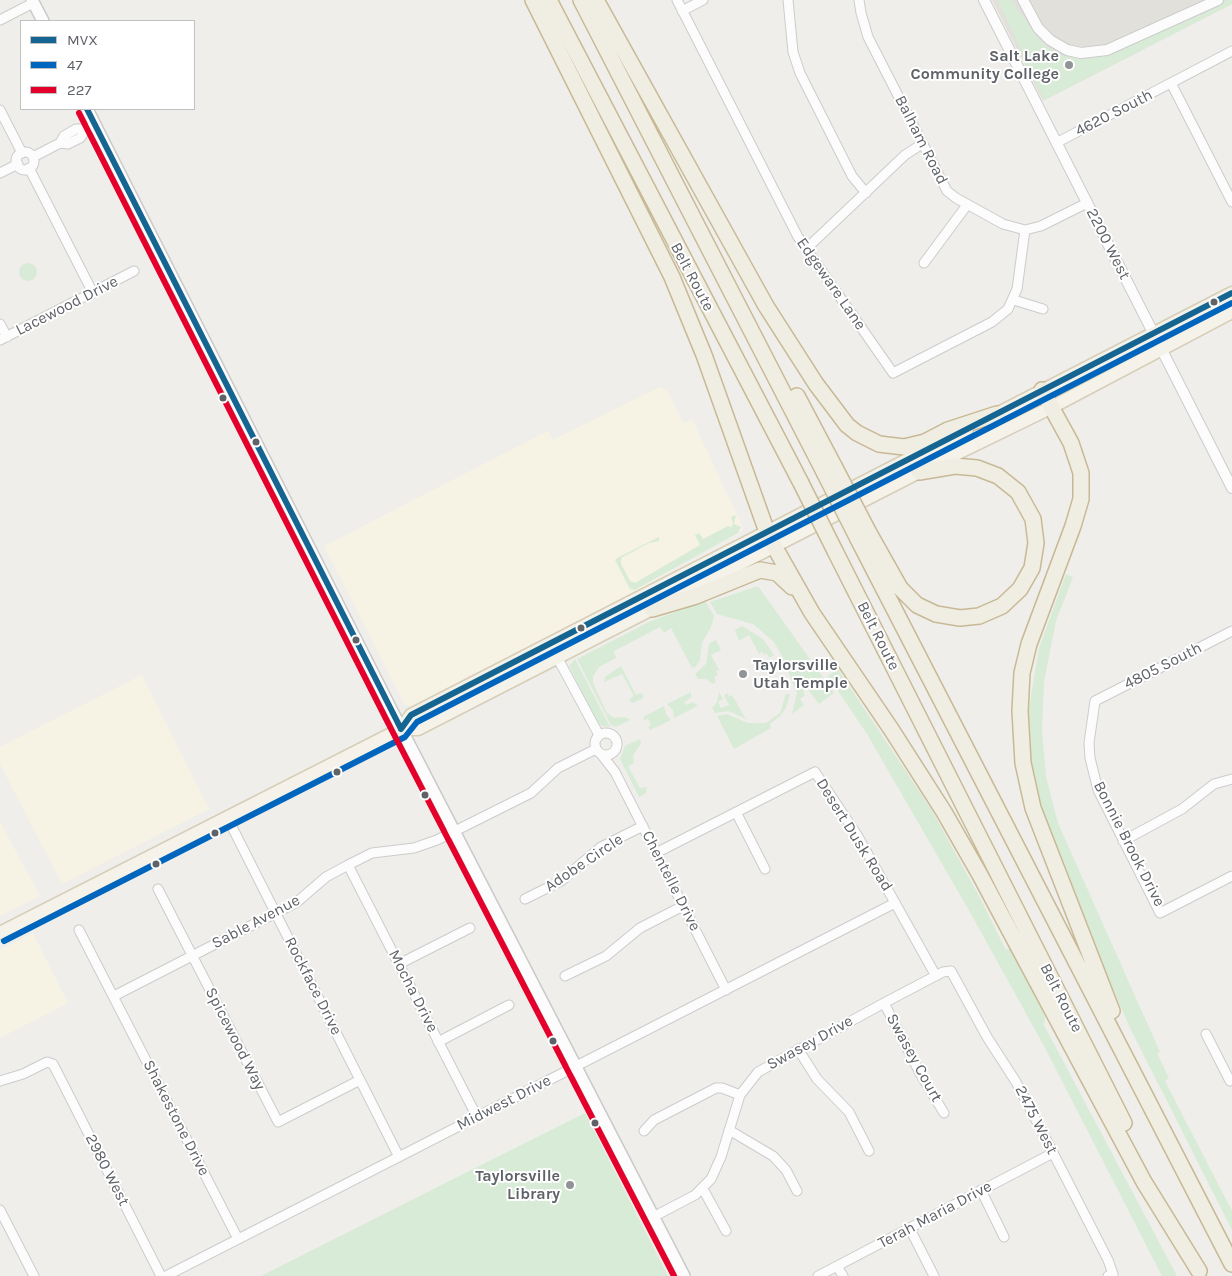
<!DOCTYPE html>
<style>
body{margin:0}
#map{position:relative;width:1232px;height:1276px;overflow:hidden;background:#efeeea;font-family:Karla,sans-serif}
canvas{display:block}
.legend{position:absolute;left:20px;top:20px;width:175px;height:90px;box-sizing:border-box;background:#fff;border:1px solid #bfc1c3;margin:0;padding:6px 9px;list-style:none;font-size:15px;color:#5f6368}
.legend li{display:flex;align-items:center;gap:10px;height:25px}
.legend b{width:25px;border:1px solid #bfc1c3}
</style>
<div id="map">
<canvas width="1232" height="1276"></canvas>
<ul class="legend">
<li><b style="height:6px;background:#156593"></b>MVX</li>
<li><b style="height:6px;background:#0065bd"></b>47</li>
<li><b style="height:6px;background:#e4002b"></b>227</li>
</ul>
</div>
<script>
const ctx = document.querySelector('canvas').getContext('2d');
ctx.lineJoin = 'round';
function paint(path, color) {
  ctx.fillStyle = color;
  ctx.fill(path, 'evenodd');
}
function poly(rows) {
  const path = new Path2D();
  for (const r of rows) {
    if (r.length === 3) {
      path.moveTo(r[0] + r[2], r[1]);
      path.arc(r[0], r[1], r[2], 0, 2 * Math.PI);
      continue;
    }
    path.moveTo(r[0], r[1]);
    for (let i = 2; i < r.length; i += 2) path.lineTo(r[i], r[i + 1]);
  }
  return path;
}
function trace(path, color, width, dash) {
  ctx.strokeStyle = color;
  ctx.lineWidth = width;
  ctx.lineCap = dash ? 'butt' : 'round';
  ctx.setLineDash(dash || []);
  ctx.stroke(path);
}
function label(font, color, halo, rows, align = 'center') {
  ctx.font = font + ' Karla,sans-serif';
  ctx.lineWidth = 4;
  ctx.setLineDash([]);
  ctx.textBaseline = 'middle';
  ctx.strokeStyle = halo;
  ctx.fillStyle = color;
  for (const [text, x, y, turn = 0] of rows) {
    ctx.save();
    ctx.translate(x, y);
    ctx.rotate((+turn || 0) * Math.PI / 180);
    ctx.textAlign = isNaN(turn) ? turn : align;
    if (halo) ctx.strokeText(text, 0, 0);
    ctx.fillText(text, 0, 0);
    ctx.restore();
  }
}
const commercial = poly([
 [660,387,667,390,683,423,692,419,743,528,741,532,690,559,642,588,411,706,405,705,324,546,548,431,553,440],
 [142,675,209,809,62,884,0,764,0,747],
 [0,822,40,896,0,916],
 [33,933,68,1003,0,1038,0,950]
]);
const education = poly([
 [992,0,1232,0,1232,4,1043,101]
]);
const green = poly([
 [998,0,1011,0,1038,38,1049,48,1067,57,1085,59,1111,54,1228,0,1232,0,1232,4,1044,100],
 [28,272,9],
 [736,515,734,524,741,527,738,533,635,590,630,589,615,560,619,557,659,537,659,541,649,543,621,558,621,564,630,581,635,583,700,545,695,535,699,533,703,539,728,526,732,527,733,523,731,517],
 [1066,574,1073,577,1056,621,1044,682,1042,730,1046,777,1058,823,1160,1052,1157,1053,1169,1078,1165,1081,1232,1211,1232,1230,1129,1026,1045,830,1030,765,1029,708,1039,648],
 [758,586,834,693,819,704,807,688,803,692,805,695,800,699,804,705,792,714,797,693,781,654,773,641,753,624,717,614,710,602],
 [705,601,714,616,711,627,702,643,700,661,695,667,692,668,671,628,664,633,660,627,614,651,616,658,599,667,593,676,593,683,607,713,614,718,625,717,630,720,616,727,611,725,577,659,651,621],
 [742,626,763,639,774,655,769,658,767,653,764,655,762,651,759,654,749,635,739,641,735,630],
 [716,640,721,650,711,655,719,670,716,671,718,675,714,677,716,682,713,684,706,679,698,679,695,674,706,664,709,644],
 [575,659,609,725,611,727,602,726,597,722,569,666],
 [621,666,636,695,641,693,643,695,643,698,633,703,629,700,634,696,622,674,604,682,605,677],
 [838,669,931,809,978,894,1006,950,1010,948,1045,1016,1044,1025,1177,1276,1162,1276,1044,1046,971,914,867,734,828,676],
 [691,692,691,698,684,702,686,705,693,702,698,706,674,718,673,710,667,704],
 [719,692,723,699,718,702,721,708,729,705,724,695,728,693,729,697,732,695,746,719,729,711,715,713,712,708,717,702],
 [786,694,790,694,786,708,781,715,770,724,771,728,734,749,717,716,727,714,748,723,766,723,780,713],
 [664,706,666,714,671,720,650,730,648,727,651,725,648,719,645,720,643,717],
 [640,739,641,744,633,755,634,763,628,766,640,788,647,787,646,793,639,797,620,759,625,746],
 [585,1113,668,1276,261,1276,481,1165]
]);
const minor = poly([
 [677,0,798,237,893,373,992,322,1008,309,1017,289,1025,230],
 [788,0,793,52,800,73,852,176,866,193],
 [859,0,861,13,868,37,947,191,956,198,1003,224,1025,230,1041,226,1087,203],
 [682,11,703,0],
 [0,20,33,3],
 [1171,83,1232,202],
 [0,110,22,153],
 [60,143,68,144,80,138,87,129],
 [1056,143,1232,51],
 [25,161,9],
 [33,157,60,143,64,136,76,129,87,129,96,125],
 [29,168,93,293],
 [0,173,18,164],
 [806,249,905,155,922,144],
 [924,263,967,205],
 [1014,300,1043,309],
 [0,324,7,337],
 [0,340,134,271],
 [1232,631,1095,701,1089,743,1090,758,1098,790,1160,913,1232,876],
 [557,657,599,735],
 [606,744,11],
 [601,754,615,772,726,990],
 [736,812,765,869],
 [227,817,399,1157],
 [1123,841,1182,809,1214,784,1232,779],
 [656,853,815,772,857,835,936,976],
 [348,865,477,1117],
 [158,889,278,1122,360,1080],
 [525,899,561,881,601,847,643,826],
 [79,930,238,1239],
 [399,964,470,928],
 [565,976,606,956,640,928,683,906],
 [114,996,297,902,326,877,348,865,372,853,414,848,437,840,531,793,558,768,596,749],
 [884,1003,921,1075,944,1113],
 [1206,1034,1230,1081,1232,1080],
 [438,1042,509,1005],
 [798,1049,817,1079,849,1112,869,1151],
 [0,1081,23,1074,47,1062,53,1064,161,1276],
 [729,1130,773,1156,786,1170,797,1191],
 [644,1131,654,1120,716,1088,722,1088,740,1095],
 [703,1189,726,1231],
 [981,1190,1004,1237],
 [0,1210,34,1276],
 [653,1217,695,1195,711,1179,721,1157,740,1095,758,1072,884,1003,943,972,951,971,987,1037,1016,1082,1047,1141,1108,1260,1113,1274,1108,1276],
 [910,1229,934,1276],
 [837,1266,843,1276],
 [166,1276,895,903],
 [818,1276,1053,1153]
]);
const tertiary = poly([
 [984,0,1232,488],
 [1023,0,1038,28,1050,40,1067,50,1081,53,1107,50,1218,0]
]);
const secondary = poly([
 [32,0,43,21],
 [87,109,394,715,684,1276]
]);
const primary = poly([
 [989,418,1232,293],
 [401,729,418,729,919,472,1052,407,1232,312],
 [0,933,401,729,411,715,967,429]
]);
const motorway = poly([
 [533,0,672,277,704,355,767,532,774,546,812,613,891,729,944,812,980,875,1144,1182,1199,1271],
 [549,0,801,483],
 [581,0,824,472],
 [596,0,766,306,816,384,847,425,857,433,879,444,904,447,925,442,948,430,997,414],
 [1042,390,1071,443,1081,473,1081,499,1073,526,1029,644,1022,673,1020,711,1023,763,1033,808,1112,1011],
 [797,396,834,466],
 [869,533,900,588,917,605,936,614,960,618,979,616,1002,606,1020,589,1032,568,1036,543,1033,519,1018,492,998,476,977,468,955,466,919,472],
 [858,539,1232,1264],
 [835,551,1124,1123],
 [652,609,696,596,760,570,777,573,792,587]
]);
const motorwayBridge = poly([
 [834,466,869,533],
 [824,472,858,539],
 [801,483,835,551]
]);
const bus1 = poly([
 [87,109,401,729],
 [401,729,411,715,1232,293]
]);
const bus2 = poly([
 [4,941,405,737,417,722,1232,303]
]);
const bus3 = poly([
 [79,113,386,719,674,1276]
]);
const markers = [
 [1069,65,5,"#919496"],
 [1214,302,4.5,"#5f6368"],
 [223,398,4.5,"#5f6368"],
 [256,442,4.5,"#5f6368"],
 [581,628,4.5,"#5f6368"],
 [356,640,4.5,"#5f6368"],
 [743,674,5,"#919496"],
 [337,772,4.5,"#5f6368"],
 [425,795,4.5,"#5f6368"],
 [215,833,4.5,"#5f6368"],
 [156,864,4.5,"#5f6368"],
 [553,1041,4.5,"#5f6368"],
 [595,1123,4.5,"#5f6368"],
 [570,1185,5,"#919496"]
];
const poiNames = [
 ["Salt Lake",1059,56],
 ["Community College",1059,74],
 ["Taylorsville",753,665,"left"],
 ["Utah Temple",753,683,"left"],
 ["Taylorsville",560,1176],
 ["Library",560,1194]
];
const streetNames = [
 ["4620 South",1114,113,-27],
 ["Balham Road",921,140,63],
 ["2200 West",1108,244,63],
 ["Belt Route",692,277,62],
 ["Edgeware Lane",831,284,55],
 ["Lacewood Drive",67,306,-27],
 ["Belt Route",878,636,63],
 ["4805 South",1163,666,-27],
 ["Desert Dusk Road",854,835,58],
 ["Bonnie Brook Drive",1129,844,63],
 ["Adobe Circle",584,863,-34],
 ["Chentelle Drive",671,881,63],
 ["Sable Avenue",256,922,-28],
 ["Rockface Drive",313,986,63],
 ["Mocha Drive",413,991,63],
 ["Belt Route",1061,998,63],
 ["Spicewood Way",235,1039,63],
 ["Swasey Drive",810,1043,-29],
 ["Swasey Court",914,1058,61],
 ["Midwest Drive",504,1103,-27],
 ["Shakestone Drive",176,1118,63],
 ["2475 West",1036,1120,63],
 ["2980 West",107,1170,63],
 ["Terah Maria Drive",935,1215,-28]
];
paint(commercial, '#f7f3e4');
paint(education, '#e2e0da');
paint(green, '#d8ebd6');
trace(minor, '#cbcccc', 11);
trace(tertiary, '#cbcccc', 12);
trace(secondary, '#cacacb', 14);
trace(primary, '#d7ceb8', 15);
trace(motorway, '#c8b996', 18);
trace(minor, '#fdfcfc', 9);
trace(tertiary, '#fdfcfc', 10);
trace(secondary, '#fdfcfc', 11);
trace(primary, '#f4f2e9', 12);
trace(motorway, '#f0ede3', 15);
trace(motorwayBridge, '#c8b996', 18, []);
trace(motorwayBridge, '#f0ede3', 15);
trace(bus1, '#156593', 6);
trace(bus2, '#0065bd', 6);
trace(bus3, '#e4002b', 6);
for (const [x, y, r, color] of markers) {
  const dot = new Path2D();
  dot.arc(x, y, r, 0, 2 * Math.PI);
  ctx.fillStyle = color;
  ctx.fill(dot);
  trace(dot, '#fff', 2);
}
label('bold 16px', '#5f6368', '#fff', poiNames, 'right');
label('16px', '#5f6368', '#fff', streetNames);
</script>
